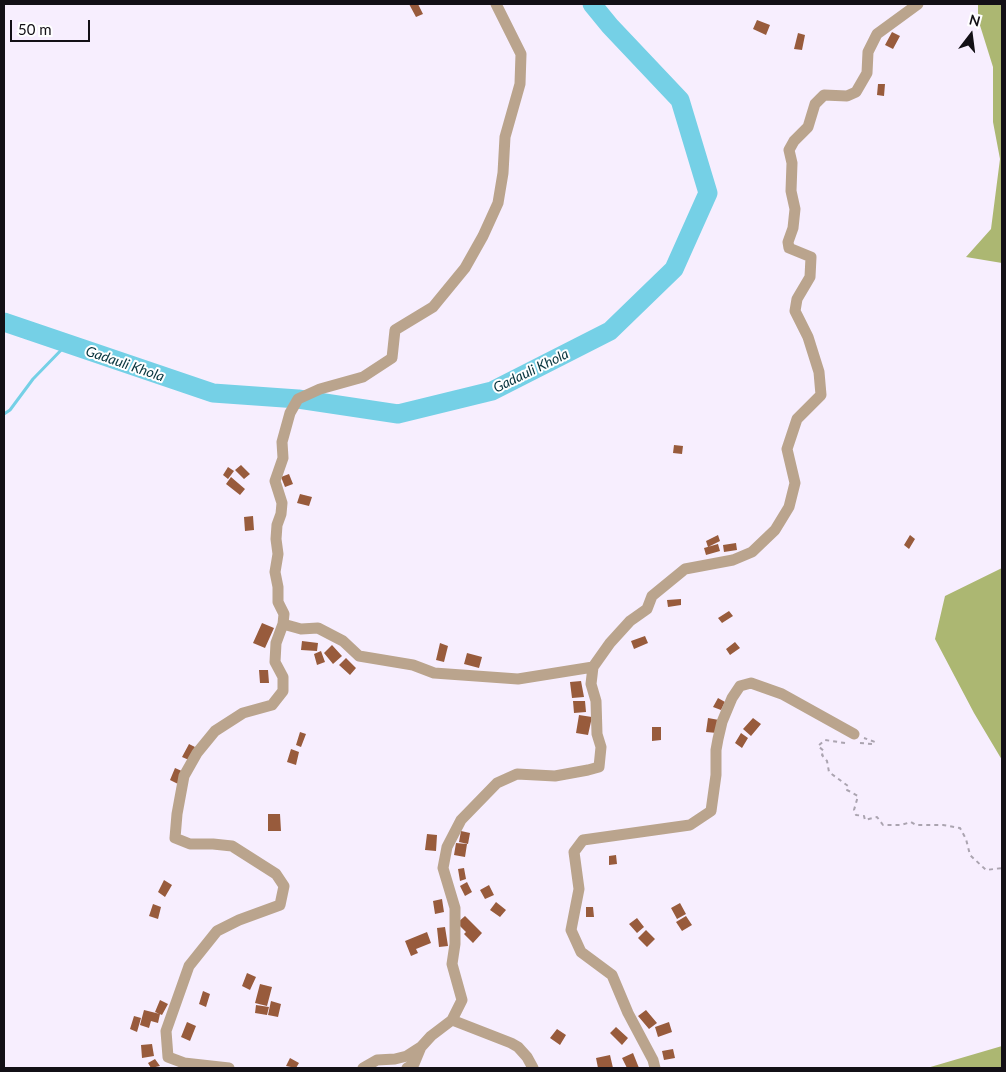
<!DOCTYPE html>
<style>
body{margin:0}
#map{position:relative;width:1006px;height:1072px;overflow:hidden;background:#f7eefe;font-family:Lato,sans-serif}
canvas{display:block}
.frame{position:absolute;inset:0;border:5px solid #131016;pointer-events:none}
.north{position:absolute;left:946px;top:10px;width:50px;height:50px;-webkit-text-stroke:4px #fff;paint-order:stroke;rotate:15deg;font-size:14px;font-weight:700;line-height:20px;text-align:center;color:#131016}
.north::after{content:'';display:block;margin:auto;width:18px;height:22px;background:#131016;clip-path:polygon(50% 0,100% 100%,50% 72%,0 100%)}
.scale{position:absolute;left:10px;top:20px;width:80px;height:22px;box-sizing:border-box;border:2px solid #131016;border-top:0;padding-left:6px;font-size:15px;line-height:18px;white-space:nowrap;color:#131016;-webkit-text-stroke:4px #fff;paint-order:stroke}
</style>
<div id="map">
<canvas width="1006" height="1072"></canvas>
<div class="frame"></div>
<div class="north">N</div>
<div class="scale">50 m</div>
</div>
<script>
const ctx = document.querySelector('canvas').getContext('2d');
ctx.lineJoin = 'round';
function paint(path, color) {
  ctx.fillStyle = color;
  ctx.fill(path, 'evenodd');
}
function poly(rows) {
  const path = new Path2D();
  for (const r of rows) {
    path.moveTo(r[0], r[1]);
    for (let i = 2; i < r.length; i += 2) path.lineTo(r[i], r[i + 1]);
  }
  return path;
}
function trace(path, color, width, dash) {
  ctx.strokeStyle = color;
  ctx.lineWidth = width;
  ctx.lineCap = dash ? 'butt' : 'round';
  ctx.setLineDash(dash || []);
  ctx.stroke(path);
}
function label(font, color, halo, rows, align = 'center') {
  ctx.font = font + ' Lato,sans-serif';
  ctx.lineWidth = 4;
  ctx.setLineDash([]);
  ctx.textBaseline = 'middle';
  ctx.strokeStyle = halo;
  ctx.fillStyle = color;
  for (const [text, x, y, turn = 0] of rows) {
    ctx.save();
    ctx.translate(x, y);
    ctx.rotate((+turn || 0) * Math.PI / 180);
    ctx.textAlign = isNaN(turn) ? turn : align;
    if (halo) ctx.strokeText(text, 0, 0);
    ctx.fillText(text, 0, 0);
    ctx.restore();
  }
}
const forest = poly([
 [978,4,1002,4,1002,263,966,257,991,229,1000,159,993,122,993,67,978,19],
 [1002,568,1002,760,974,713,935,639,945,596],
 [1002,1046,1002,1068,927,1068]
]);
const stream = poly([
 [4,414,10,410,33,379,67,344]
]);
const river = poly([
 [4,322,213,393,298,399,398,414,492,391,610,331,674,269,708,193,680,100,610,26,592,4]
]);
const building = poly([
 [409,4,418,4,423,14,416,17],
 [757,20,770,25,766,35,753,29],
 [892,32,900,36,893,49,885,45],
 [798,33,805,35,802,50,794,49],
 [878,84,885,84,884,96,877,95],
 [674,445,683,446,682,454,673,453],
 [241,465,250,474,244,479,235,470],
 [228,467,234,471,228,479,223,475],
 [289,474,293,484,285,487,281,477],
 [231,477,245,489,240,495,226,484],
 [300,494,312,497,309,506,297,503],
 [253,516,254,530,245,531,244,517],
 [718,535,720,541,708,547,706,541],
 [910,535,915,539,909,549,904,545],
 [736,543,737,550,724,552,723,545],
 [718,544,720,551,706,555,704,548],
 [681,599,681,605,668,607,667,600],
 [729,611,733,616,722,623,718,618],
 [262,623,274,628,265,648,253,643],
 [645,636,648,643,634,649,631,641],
 [302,641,318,643,317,651,301,650],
 [735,642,740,648,730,655,726,649],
 [440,643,448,646,444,662,436,660],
 [332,645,342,656,333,664,324,653],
 [321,651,325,662,317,665,314,654],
 [467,653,482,657,479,668,464,664],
 [346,658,356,668,350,675,339,665],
 [259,670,268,670,269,683,260,683],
 [581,681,584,697,572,698,570,682],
 [718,698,725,702,721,710,713,707],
 [573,701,585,701,586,712,574,713],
 [579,715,592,717,588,735,576,733],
 [708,718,719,720,717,733,706,732],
 [753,718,761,724,751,736,743,729],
 [652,727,661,727,661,740,652,741],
 [300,732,306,734,301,747,296,745],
 [741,733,748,738,742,748,735,743],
 [189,744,195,747,189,760,182,757],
 [291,749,299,752,296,765,287,762],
 [175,768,184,772,178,784,170,780],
 [268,814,280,814,281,831,268,831],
 [461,831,470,833,468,844,459,842],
 [427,834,437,835,436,851,425,850],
 [456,843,467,844,465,857,454,855],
 [616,855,617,864,609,865,609,856],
 [464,868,466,879,460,881,458,869],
 [164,880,172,885,165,897,158,892],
 [467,882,472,892,465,896,460,886],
 [489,885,494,895,485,899,480,890],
 [442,899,444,912,435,914,433,901],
 [496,902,506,910,500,917,490,910],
 [680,903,686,914,677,919,671,908],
 [153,904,161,907,158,919,149,916],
 [586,907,593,907,594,917,586,917],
 [465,916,482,933,473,943,464,934,466,932,457,923],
 [686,916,692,925,682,931,676,922],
 [637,918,644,927,637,933,629,924],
 [445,927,448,946,439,947,437,928],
 [646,930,655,939,647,947,638,938],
 [427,932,431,943,416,949,418,953,411,956,405,941],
 [247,973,256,977,250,990,242,986],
 [260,984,272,987,267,1006,255,1003],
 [203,991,210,994,206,1007,199,1004],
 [160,1000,168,1004,162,1015,155,1012],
 [271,1001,281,1004,278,1017,268,1015],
 [256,1005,269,1007,267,1015,255,1013],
 [144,1010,160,1014,158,1023,151,1021,149,1028,140,1025],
 [646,1010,657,1023,649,1029,638,1016],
 [134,1016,141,1018,137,1032,130,1029],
 [187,1022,196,1026,190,1041,181,1037],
 [669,1022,672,1032,658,1037,655,1027],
 [616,1027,628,1038,622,1045,610,1033],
 [557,1029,566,1035,560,1045,550,1038],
 [152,1044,154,1056,142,1058,141,1045],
 [673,1049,675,1058,664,1060,662,1051],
 [633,1053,639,1068,627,1068,622,1058],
 [610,1055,613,1068,598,1068,596,1058],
 [290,1058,299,1063,296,1068,286,1066],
 [155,1059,160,1066,151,1068,148,1063]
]);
const path = poly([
 [845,743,825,740,818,746,824,751,822,755,827,761,829,772,848,786,847,790,858,796,854,810,856,815,864,816,865,820,877,817,883,825,901,825,911,822,916,825,943,825,960,828,966,839,970,855,986,870,1002,868],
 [860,743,872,744,875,742,864,738]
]);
const minor = poly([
 [496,4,521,54,520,84,505,137,503,173,498,203,483,236,465,268,433,307,395,330,392,358,363,377,320,389,298,399,290,413,282,442,283,458,275,481,282,503,281,514,277,525,276,539,278,554,275,572,278,587,278,602,284,614,283,624,301,629,318,628,343,641,359,656,413,665,434,673,518,679,593,667],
 [452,1020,511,1043,518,1047,527,1057,533,1068],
 [229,1068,184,1063,168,1057,166,1031,189,966,217,931,239,920,280,905,284,886,276,874,232,846,213,844,190,844,175,838,177,814,184,776,197,753,215,731,243,713,272,705,283,691,283,677,275,662,276,643,283,624],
 [363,1068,377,1060,395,1059,407,1056,421,1047],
 [407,1068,414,1064,421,1047,431,1036,452,1020,462,1000,452,964,455,944,455,908,443,868,447,847,461,820,497,783,517,774,555,776,588,770,599,767,601,747,597,734,596,701,591,684,593,667,610,643,630,621,647,609,652,596,685,569,733,560,752,552,775,530,789,507,795,483,787,449,797,419,821,395,819,372,808,337,795,311,797,299,810,277,811,257,789,248,788,242,793,228,795,209,791,191,792,163,789,150,794,141,808,127,815,104,824,95,847,96,856,92,867,73,868,52,877,34,918,4],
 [655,1068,653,1060,628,1013,612,975,581,952,571,930,579,889,574,852,583,840,690,825,711,811,716,775,716,750,718,739,722,722,732,698,740,686,751,683,782,694,854,734]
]);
const waterNames = [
 ["Gadauli Khola",125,364,19],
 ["Gadauli Khola",531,371,-26]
];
paint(forest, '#acb772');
trace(stream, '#75d0e6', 3);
trace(river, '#75d0e6', 19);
paint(building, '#985b3c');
trace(path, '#aba4b0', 2, [4, 4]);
trace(minor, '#baa48d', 11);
label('italic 14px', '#06343d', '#fff', waterNames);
</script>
